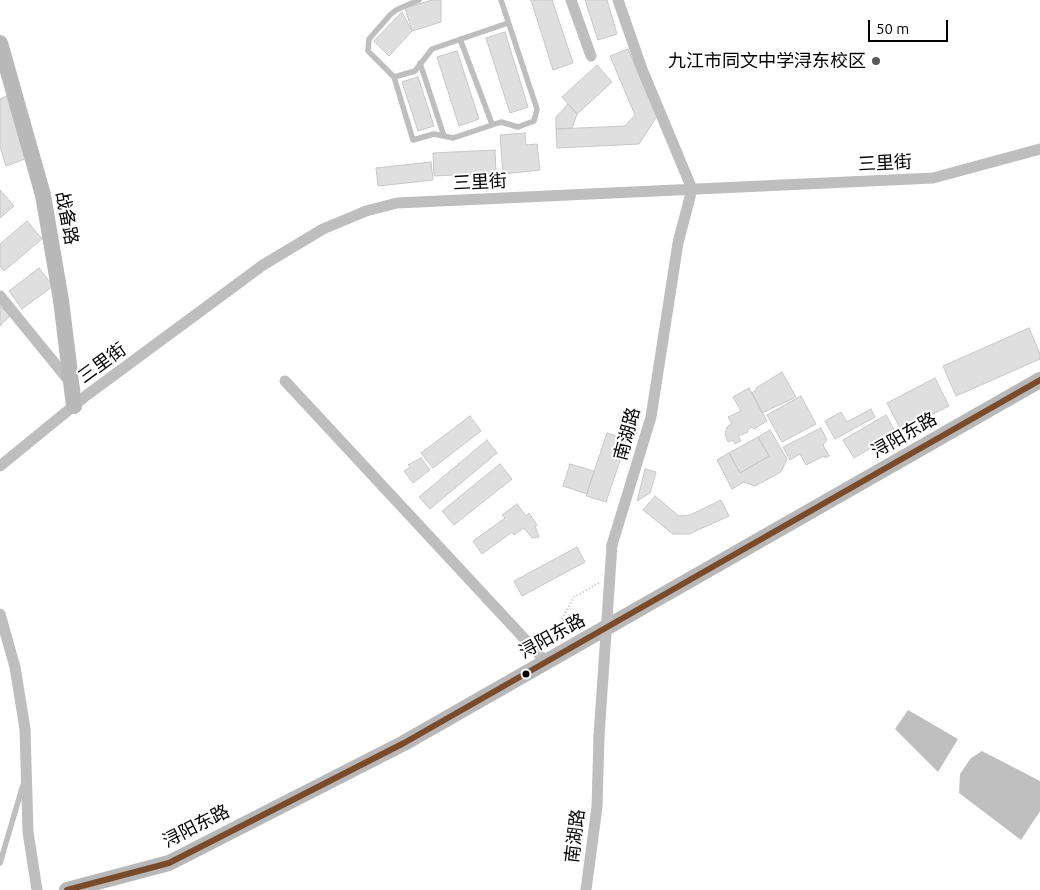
<!DOCTYPE html>
<meta charset="utf-8">
<style>
body{margin:0}
#map{position:relative;width:1040px;height:890px;overflow:hidden;background:#fff;font-family:Ubuntu,sans-serif}
canvas{display:block}
.scale{position:absolute;left:868px;top:20px;width:80px;height:22px;box-sizing:border-box;border:2px solid #000;border-top:0;padding-left:6px;font-size:15px;line-height:18px;white-space:nowrap;color:#000;-webkit-text-stroke:4px #fff;paint-order:stroke}
</style>
<div id="map">
<canvas width="1040" height="890"></canvas>
<div class="scale">50 m</div>
</div>
<script>
const ctx = document.querySelector('canvas').getContext('2d');
ctx.lineJoin = 'round';
function paint(path, color) {
  ctx.fillStyle = color;
  ctx.fill(path, 'evenodd');
}
function poly(rows) {
  const path = new Path2D();
  for (const r of rows) {
    path.moveTo(r[0], r[1]);
    for (let i = 2; i < r.length; i += 2) path.lineTo(r[i], r[i + 1]);
  }
  return path;
}
function trace(path, color, width, dash) {
  ctx.strokeStyle = color;
  ctx.lineWidth = width;
  ctx.lineCap = dash ? 'butt' : 'round';
  ctx.setLineDash(dash || []);
  ctx.stroke(path);
}
function label(font, color, halo, rows, align = 'center') {
  ctx.font = font + ' Ubuntu,"Noto Sans SC",sans-serif';
  ctx.lineWidth = 4;
  ctx.setLineDash([]);
  ctx.textBaseline = 'middle';
  ctx.strokeStyle = halo;
  ctx.fillStyle = color;
  for (const [text, x, y, turn = 0] of rows) {
    ctx.save();
    ctx.translate(x, y);
    ctx.rotate((+turn || 0) * Math.PI / 180);
    ctx.textAlign = isNaN(turn) ? turn : align;
    if (halo) ctx.strokeText(text, 0, 0);
    ctx.fillText(text, 0, 0);
    ctx.restore();
  }
}
const water = poly([
 [908,710,958,739,938,772,895,729],
 [982,751,1040,781,1040,811,1021,840,959,793,960,774,971,758]
]);
const building = poly([
 [432,0,441,0,441,22,412,31,405,8,432,0],
 [531,0,552,0,573,63,553,70,531,0],
 [585,0,607,0,617,34,598,40,585,0],
 [402,12,412,31,389,56,374,41,402,12],
 [505,32,528,107,510,113,486,38,505,32],
 [628,49,657,116,639,144,557,148,556,129,625,126,635,115,610,56,628,49],
 [457,51,479,119,459,126,437,57,457,51],
 [597,65,612,82,577,114,562,97,597,65],
 [418,77,434,126,418,131,402,82,418,77],
 [7,96,25,159,6,166,0,146,0,99,7,96],
 [568,104,577,114,572,128,556,129,556,117,568,104],
 [525,133,526,145,537,144,540,170,503,174,500,135,525,133],
 [495,150,496,173,434,176,433,153,495,150],
 [431,162,433,180,378,186,376,168,431,162],
 [0,190,14,206,0,218,0,190],
 [27,221,42,239,4,271,0,266,0,244,27,221],
 [39,268,53,286,22,309,9,291,39,268],
 [0,306,10,316,0,326,0,306],
 [1029,328,1040,354,1040,359,956,396,943,366,1029,328],
 [782,372,796,397,762,413,752,393,756,390,756,388,782,372],
 [935,378,949,406,901,430,887,403,935,378],
 [749,388,767,421,754,429,752,427,747,430,748,432,738,436,741,441,735,444,733,440,728,442,725,434,727,427,732,424,728,417,741,411,733,397,749,388],
 [801,396,816,424,782,442,767,415,801,396],
 [871,409,875,417,835,439,825,421,841,412,847,422,871,409],
 [886,415,896,433,854,458,843,440,886,415],
 [470,416,481,431,433,468,421,453,470,416],
 [821,428,827,440,823,445,829,456,825,458,824,456,806,465,800,454,790,460,783,447,821,428],
 [770,430,787,459,781,472,755,486,744,482,732,489,717,460,729,453,740,473,769,456,758,437,770,430],
 [607,433,627,440,606,502,586,496,607,433],
 [758,437,769,456,740,473,729,453,758,437],
 [487,440,497,453,430,509,419,497,487,440],
 [421,458,430,470,413,483,404,471,410,467,408,465,421,458],
 [500,464,512,479,454,525,442,511,500,464],
 [570,464,594,471,587,494,563,486,570,464],
 [645,469,656,472,650,493,637,501,645,469],
 [655,496,679,516,690,515,721,500,729,516,689,534,673,534,643,510,655,496],
 [517,504,526,516,529,513,537,525,535,526,539,537,532,538,524,528,514,535,512,532,482,554,473,541,505,518,502,515,517,504],
 [577,547,585,562,522,596,514,581,577,547]
]);
const path = poly([
 [556,641,554,633,574,597,599,583]
]);
const lane = poly([
 [419,0,396,10,390,15,369,39,368,51,394,77,413,140,434,134,453,138,501,122,518,127,534,121,537,109,501,0],
 [460,39,492,124],
 [420,63,444,136],
 [394,77,415,71,432,49,508,23],
 [0,863,23,785]
]);
const street = poly([
 [571,0,591,56],
 [0,296,70,382],
 [285,381,546,662],
 [0,466,87,395,263,265,323,229,366,211,397,203,933,178,1040,149],
 [612,545,651,417,678,243,692,189,642,69,618,0],
 [0,614,15,667,25,729,28,832,37,890],
 [586,890,597,807,599,736]
]);
const secondary = poly([
 [0,43,43,195,61,300,74,406],
 [67,890,169,863,404,743,1040,380]
]);
const streetBridge = poly([
 [599,736,612,545]
]);
const bus1 = poly([
 [67,890,169,863,404,743,1040,380]
]);
const markers = [
 [876,61,5,"#595959"],
 [526,674,4.5,"#000"]
];
const poiNames = [
 ["九江市同文中学浔东校区",866,61]
];
const streetNames = [
 ["三里街",885,163,-3],
 ["三里街",480,182,-3],
 ["战备路",67,218,79],
 ["三里街",102,363,-36],
 ["南湖路",627,434,-75],
 ["浔阳东路",904,435,-30],
 ["浔阳东路",552,636,-29],
 ["浔阳东路",196,826,-27],
 ["南湖路",575,836,-83]
];
paint(water, '#bfbfbf');
paint(building, '#dfdfdf');
trace(building, '#c7c7c7', 1);
trace(path, '#b9b9b9', 2, [1, 2.5]);
trace(lane, '#bebebe', 5.5);
trace(street, '#bebebe', 11);
trace(secondary, '#b8b8b8', 16);
trace(streetBridge, '#bebebe', 11);
trace(bus1, '#7a4b2a', 6);
for (const [x, y, r, color] of markers) {
  const dot = new Path2D();
  dot.arc(x, y, r, 0, 2 * Math.PI);
  ctx.fillStyle = color;
  ctx.fill(dot);
  trace(dot, '#fff', 2);
}
label('18px', '#000', '#fff', poiNames, 'right');
label('18px', '#000', '#fff', streetNames);
</script>
